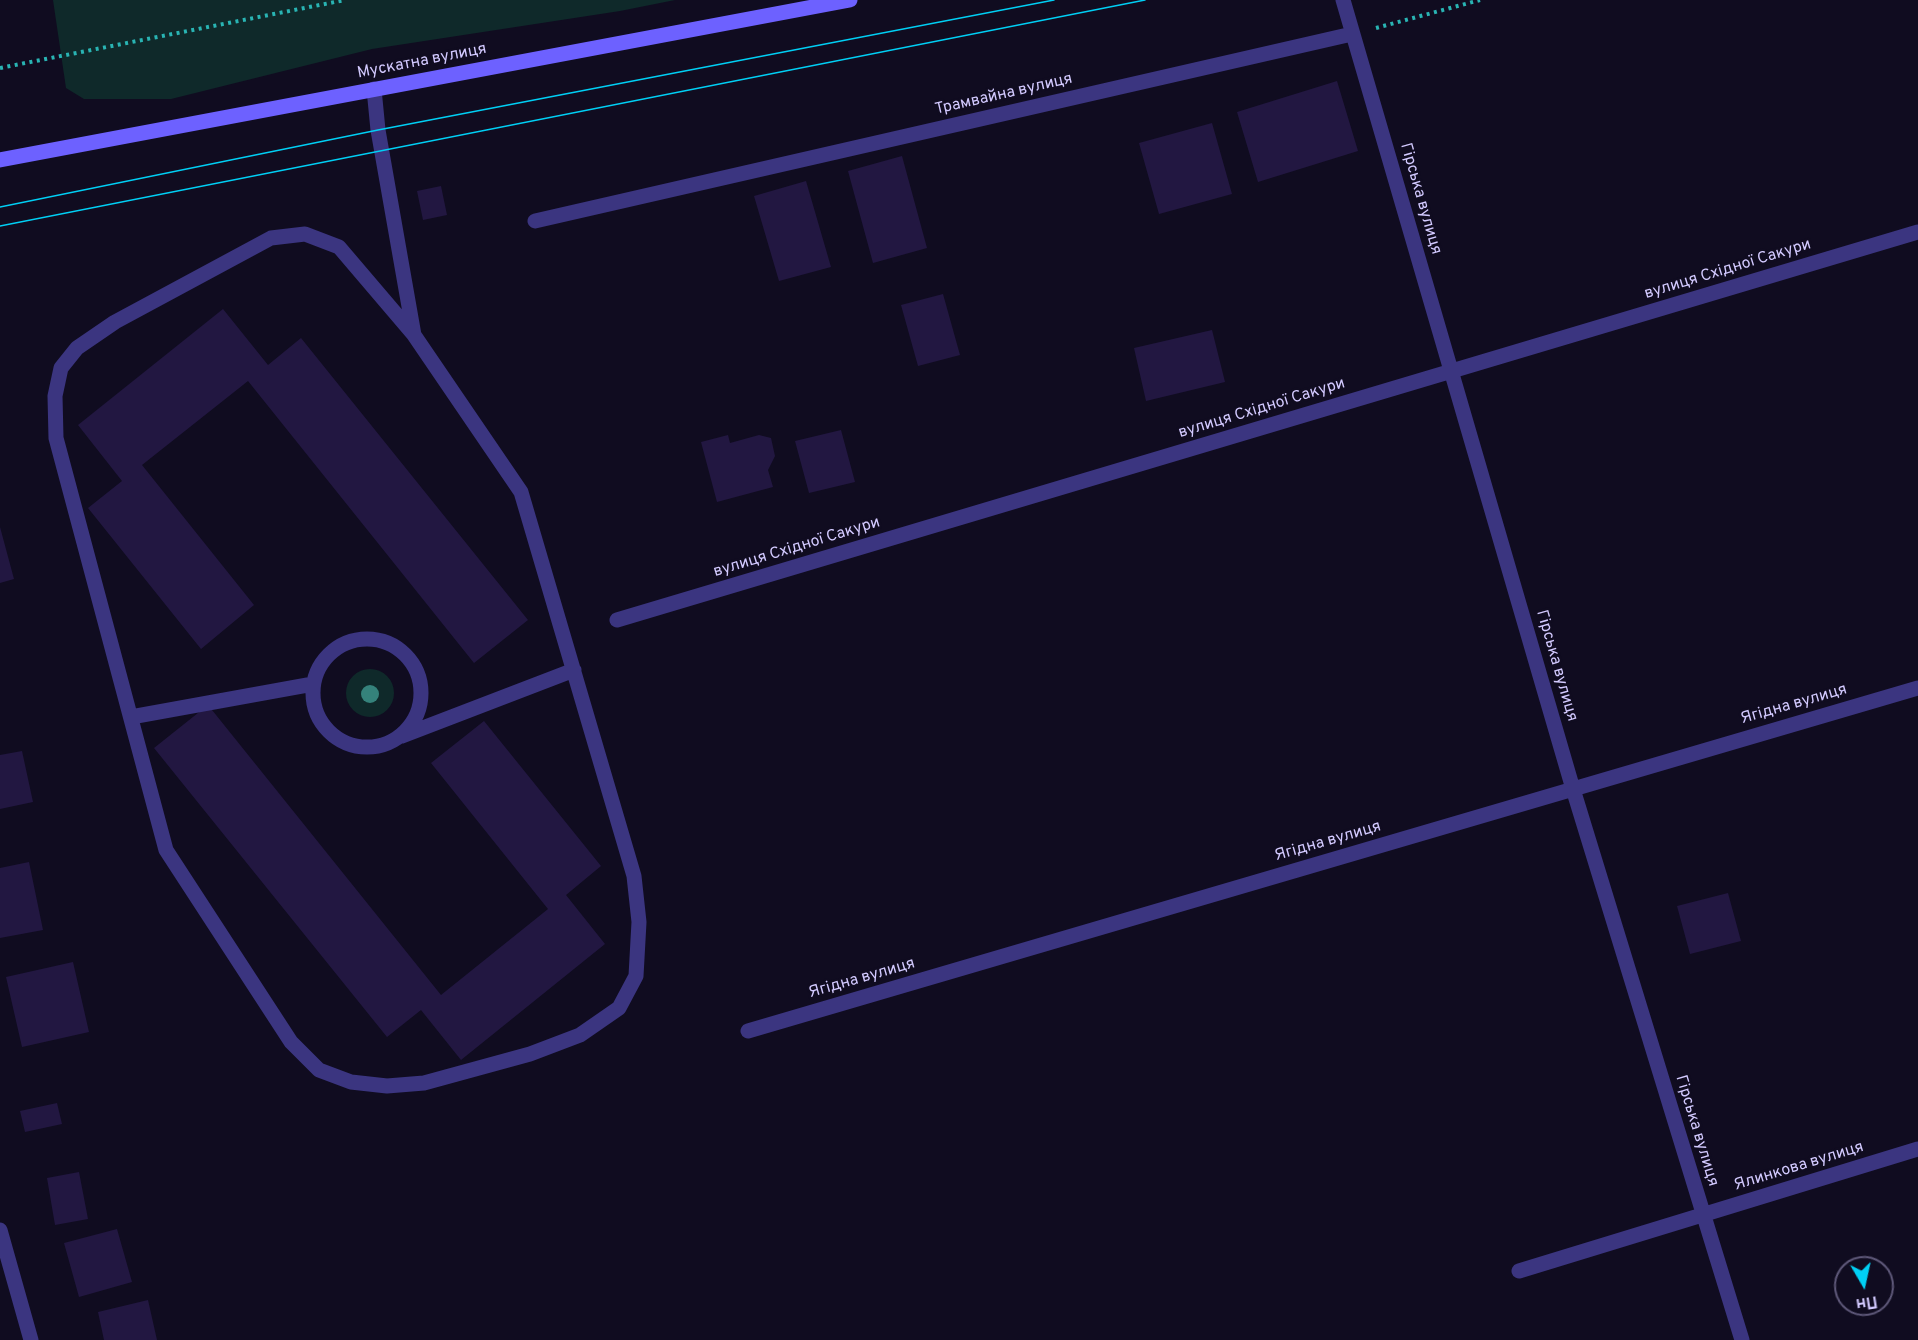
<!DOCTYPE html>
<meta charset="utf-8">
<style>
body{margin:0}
#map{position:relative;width:1918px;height:1340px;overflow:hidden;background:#100c20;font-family:Overpass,sans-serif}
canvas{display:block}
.north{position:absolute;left:1834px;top:1256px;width:60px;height:60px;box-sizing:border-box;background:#100c20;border:2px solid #5e5879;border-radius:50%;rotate:171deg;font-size:16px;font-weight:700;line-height:24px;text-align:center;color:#d3caff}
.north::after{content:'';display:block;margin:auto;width:21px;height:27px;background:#00d0f5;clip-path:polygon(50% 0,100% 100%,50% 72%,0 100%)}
</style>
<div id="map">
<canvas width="1918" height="1340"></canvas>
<div class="north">Пн</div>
</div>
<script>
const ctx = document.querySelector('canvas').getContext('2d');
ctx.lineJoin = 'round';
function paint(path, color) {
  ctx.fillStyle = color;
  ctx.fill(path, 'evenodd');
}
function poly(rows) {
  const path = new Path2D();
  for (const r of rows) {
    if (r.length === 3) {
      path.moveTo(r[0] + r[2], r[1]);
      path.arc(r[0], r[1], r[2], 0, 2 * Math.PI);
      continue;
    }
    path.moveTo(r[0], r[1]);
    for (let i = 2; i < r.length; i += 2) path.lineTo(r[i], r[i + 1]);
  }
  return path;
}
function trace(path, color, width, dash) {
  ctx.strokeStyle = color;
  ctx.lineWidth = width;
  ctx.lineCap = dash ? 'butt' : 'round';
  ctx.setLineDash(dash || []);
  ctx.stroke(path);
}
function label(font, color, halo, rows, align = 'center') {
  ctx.font = font + ' Overpass,sans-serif';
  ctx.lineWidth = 5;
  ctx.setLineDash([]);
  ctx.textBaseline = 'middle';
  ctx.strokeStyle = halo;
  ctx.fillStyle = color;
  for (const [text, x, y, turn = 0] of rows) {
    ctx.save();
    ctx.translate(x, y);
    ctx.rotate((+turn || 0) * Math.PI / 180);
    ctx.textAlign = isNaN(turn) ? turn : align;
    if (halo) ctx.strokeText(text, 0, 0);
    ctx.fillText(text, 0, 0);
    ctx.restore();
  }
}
const green = poly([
 [53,0,675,0,620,11,372,49,171,99,84,99,66,88],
 [370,693,24]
]);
const building = poly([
 [1337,81,1358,151,1258,182,1237,112],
 [1212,123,1232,194,1159,214,1139,143],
 [902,156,927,248,873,263,848,171],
 [806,181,831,267,779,281,754,196],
 [441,186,447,215,423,220,417,191],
 [943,294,960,355,918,366,901,305],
 [223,309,268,365,301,338,528,620,474,663,248,381,142,465,254,605,201,649,88,508,122,481,78,425],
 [1212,330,1225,382,1146,401,1134,348],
 [841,430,855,482,809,493,795,441],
 [728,435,730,443,759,435,771,438,775,456,768,470,773,487,717,502,701,442],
 [0,527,14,579,0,583],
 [208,705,441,995,548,909,431,763,484,721,601,866,566,895,605,944,461,1060,421,1010,387,1037,154,748],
 [22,751,33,802,0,809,0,755],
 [29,862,43,930,0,938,0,868],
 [1728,893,1741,941,1690,954,1677,906],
 [73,962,89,1032,22,1047,6,977],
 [57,1103,62,1124,25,1132,20,1111],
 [79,1172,88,1219,55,1225,47,1178],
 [117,1229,132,1282,79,1297,64,1243],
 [148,1300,157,1340,104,1340,98,1312]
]);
const path = poly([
 [1376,28,1480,0],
 [0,68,345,0]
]);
const street = poly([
 [1343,0,1573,789,1742,1340],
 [374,89,378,130,414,335,521,492,634,876,639,922,636,976,619,1008,580,1035,530,1054,424,1083,387,1086,351,1082,319,1070,291,1042,166,850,56,438,55,396,61,368,77,348,115,322,271,238,305,234,339,247,414,335],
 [535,221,1352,34],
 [617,620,1918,232],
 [367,693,54],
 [131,717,313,684],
 [402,736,574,670],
 [748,1031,1918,688],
 [0,1230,31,1340],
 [1519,1271,1918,1149]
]);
const secondary = poly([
 [0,160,850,0]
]);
const tram = poly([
 [0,207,378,130,1054,0],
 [0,226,1145,0]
]);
const trees = [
 [370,694]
];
const streetNames = [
 ["Мускатна вулиця",422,62,-11],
 ["Трамвайна вулиця",1004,95,-13],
 ["Гірська вулиця",1420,199,74],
 ["вулиця Східної Сакури",1728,270,-17],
 ["вулиця Східної Сакури",1262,409,-17],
 ["вулиця Східної Сакури",797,548,-17],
 ["Гірська вулиця",1556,666,74],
 ["Ягідна вулиця",1794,705,-16],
 ["Ягідна вулиця",1328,842,-16],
 ["Ягідна вулиця",862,979,-16],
 ["Гірська вулиця",1696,1131,73],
 ["Ялинкова вулиця",1799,1167,-17]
];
paint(green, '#0f292a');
paint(building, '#221741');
trace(path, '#29b4b3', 4, [3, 4.5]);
trace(street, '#3b3580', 15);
trace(secondary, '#6d61ff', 15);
trace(tram, '#00d0f5', 1.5);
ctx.fillStyle = '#35827b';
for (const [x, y] of trees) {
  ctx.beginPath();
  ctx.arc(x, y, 9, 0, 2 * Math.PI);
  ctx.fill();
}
label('16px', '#d3caff', '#100c20', streetNames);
</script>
